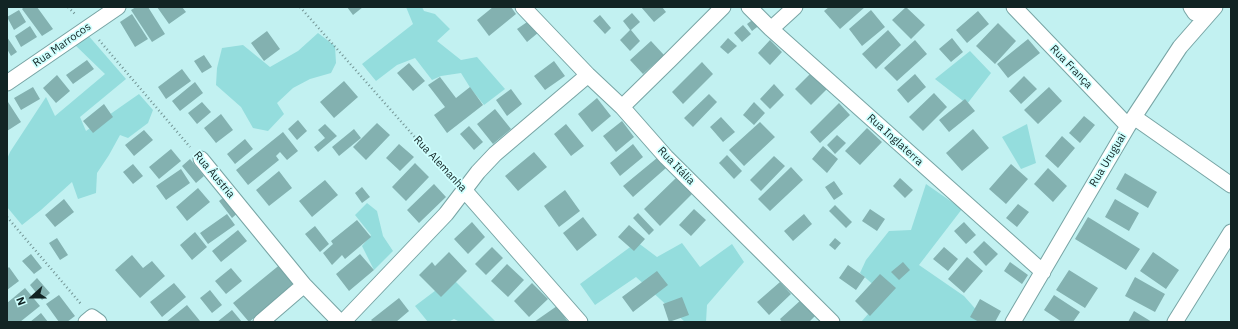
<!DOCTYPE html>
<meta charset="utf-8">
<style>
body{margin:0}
#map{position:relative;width:1238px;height:329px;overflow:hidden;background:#c2f1f1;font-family:"IBM Plex Sans",sans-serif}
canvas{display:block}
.frame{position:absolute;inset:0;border:8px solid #122424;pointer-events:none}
.north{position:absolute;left:12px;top:277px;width:40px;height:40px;-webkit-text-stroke:3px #cffffe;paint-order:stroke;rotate:249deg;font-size:11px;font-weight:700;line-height:16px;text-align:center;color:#122424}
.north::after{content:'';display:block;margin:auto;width:14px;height:18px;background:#122424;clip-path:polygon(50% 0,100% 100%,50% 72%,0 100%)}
</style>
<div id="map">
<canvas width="1238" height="329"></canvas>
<div class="frame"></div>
<div class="north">N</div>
</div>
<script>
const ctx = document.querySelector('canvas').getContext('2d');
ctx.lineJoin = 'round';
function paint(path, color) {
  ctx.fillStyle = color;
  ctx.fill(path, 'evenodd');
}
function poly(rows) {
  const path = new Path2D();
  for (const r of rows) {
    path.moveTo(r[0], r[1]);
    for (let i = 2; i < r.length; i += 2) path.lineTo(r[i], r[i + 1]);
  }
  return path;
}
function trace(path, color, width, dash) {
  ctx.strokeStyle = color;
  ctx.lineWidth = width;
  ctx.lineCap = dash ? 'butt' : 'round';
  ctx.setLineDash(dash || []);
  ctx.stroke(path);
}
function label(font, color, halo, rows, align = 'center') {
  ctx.font = font + ' "IBM Plex Sans",sans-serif';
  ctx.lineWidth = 3.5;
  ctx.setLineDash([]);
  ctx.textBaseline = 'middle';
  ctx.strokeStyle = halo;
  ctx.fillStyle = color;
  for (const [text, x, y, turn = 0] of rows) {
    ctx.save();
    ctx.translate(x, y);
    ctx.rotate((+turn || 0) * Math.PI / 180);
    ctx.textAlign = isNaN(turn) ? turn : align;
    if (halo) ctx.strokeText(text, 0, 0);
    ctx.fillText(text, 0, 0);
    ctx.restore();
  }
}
const green = poly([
 [406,7,422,7,424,11,435,14,450,29,437,41,461,60,477,57,505,89,484,105,471,89,461,73,441,76,432,80,415,58,397,65,376,81,362,64,413,24],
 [318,33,335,46,336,63,331,73,310,79,293,88,277,103,284,114,268,131,253,128,241,107,216,85,217,68,222,48,243,45,270,67,298,51],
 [87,34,126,79,80,117,86,131,139,94,153,110,148,123,128,138,120,135,109,155,97,173,96,193,78,199,72,182,41,210,22,225,7,207,7,159,10,152,46,97,55,116,105,74,74,44],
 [970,51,991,73,967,104,935,79],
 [1027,124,1036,163,1021,169,1002,137],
 [926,184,962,209,919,265,964,296,987,322,861,322,885,295,860,273,866,260,889,231,911,230],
 [367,203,377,211,383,236,393,251,374,270,362,246,371,235,355,215],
 [637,242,657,257,682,243,700,267,732,244,744,262,707,305,706,322,685,322,636,277,595,305,580,284],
 [452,278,496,322,460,322,454,319,448,322,428,322,415,306]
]);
const building = poly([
 [24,7,37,7,53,29,42,36,22,9],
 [136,7,148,7,165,34,152,42,131,10],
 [157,7,182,7,186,12,169,24],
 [347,7,363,7,353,15],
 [493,7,511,7,516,14,489,36,477,20],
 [641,7,662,7,666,12,654,22],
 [829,7,865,7,840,29,824,11],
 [906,7,925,25,911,39,892,20],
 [19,10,26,22,14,30,7,17],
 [871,10,885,27,862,46,849,29],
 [978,11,989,24,967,43,956,30],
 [632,13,640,22,631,30,640,41,630,51,620,40,630,30,623,21],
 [132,14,148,39,135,47,120,22],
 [600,15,611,28,605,34,593,21],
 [755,18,761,24,752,31,747,24],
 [530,20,539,32,527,42,517,29],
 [998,23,1016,41,995,64,976,46],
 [743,25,751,34,742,42,734,33],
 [30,26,37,37,21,47,15,36],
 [888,30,901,45,876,69,862,54],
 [267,31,280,49,264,61,251,43],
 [7,37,17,52,11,56,7,49],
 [728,38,737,46,728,54,720,47],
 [952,38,963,52,951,62,939,49],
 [1028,39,1040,53,1008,78,997,64],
 [770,40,782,52,770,65,758,53],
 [915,40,927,54,897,81,884,68],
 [651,41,664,55,643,74,630,60],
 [204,55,212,67,202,73,194,61],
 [87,60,94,69,73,84,66,75],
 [554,61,565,76,545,90,534,76],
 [702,62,713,74,683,104,672,92],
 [409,63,425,81,413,91,397,73],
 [182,69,191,81,166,99,158,87],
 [812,72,828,88,811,105,795,89],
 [915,74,926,87,908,103,897,90],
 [57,75,70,91,56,103,43,88],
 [1024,76,1037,89,1021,104,1009,91],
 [440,77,456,98,470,87,483,105,447,133,434,115,445,107,428,85],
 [344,81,358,97,334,118,320,102],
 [195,82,203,93,180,111,172,101],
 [774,84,784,95,770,109,760,99],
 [33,87,40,99,21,110,14,98],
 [1049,87,1062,101,1038,124,1024,110],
 [511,89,522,104,507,116,496,100],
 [934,93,947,107,923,131,909,117],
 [709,94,717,102,693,127,684,118],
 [597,98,611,116,592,132,578,114],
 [965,99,975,111,949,132,939,120],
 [8,102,21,122,7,131,7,103],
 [202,102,211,112,197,124,188,113],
 [754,102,765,113,754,125,743,115],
 [839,103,850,115,820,143,810,132],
 [104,104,113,117,93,133,83,121],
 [495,109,511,129,493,144,477,124],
 [221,114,233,130,216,143,204,128],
 [1084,116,1095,125,1080,143,1069,133],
 [721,117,735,132,723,142,710,127],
 [298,120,307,131,297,140,288,129],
 [622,121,634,137,616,152,603,136],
 [760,122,775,137,744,166,729,150],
 [377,123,390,135,366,160,353,147],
 [325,124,337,136,318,152,314,147,325,138,318,130],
 [566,124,584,146,571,156,554,134],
 [469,126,483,142,474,150,460,134],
 [867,128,882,142,860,165,845,151],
 [354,129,361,138,339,156,332,147],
 [973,129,989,148,962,171,946,153],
 [144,130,153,140,134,156,125,145],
 [283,132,298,151,287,160,280,152,276,156,279,160,248,185,236,170],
 [837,135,846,143,835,154,827,145],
 [1062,136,1075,148,1058,168,1045,156],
 [245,139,253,149,235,164,227,154],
 [399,144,414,157,400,171,386,158],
 [633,144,643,157,620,176,610,163],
 [823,146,838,159,827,173,812,159],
 [171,149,181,161,159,179,149,167],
 [534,152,547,167,518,191,505,176],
 [727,155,742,171,734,179,719,163],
 [774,156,785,166,761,191,750,180],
 [657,158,666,168,633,197,623,186],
 [190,159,204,176,196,183,182,166],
 [415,163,429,177,406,201,392,187],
 [133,164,143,176,133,184,123,172],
 [1011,164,1028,179,1006,204,989,189],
 [791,167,803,180,770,211,758,199],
 [1048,168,1067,186,1053,202,1034,184],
 [181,169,190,183,166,200,156,186],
 [279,171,292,188,269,206,256,190],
 [1125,173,1157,192,1148,208,1116,189],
 [676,178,692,194,660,226,644,209],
 [900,178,913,190,905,198,893,186],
 [325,180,338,195,312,217,299,201],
 [834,181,843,194,834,200,825,187],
 [434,184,446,197,419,223,407,210],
 [362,187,370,197,362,203,355,193],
 [198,188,210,202,187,221,176,207],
 [565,190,580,211,559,227,544,206],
 [227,195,240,211,232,218,219,201],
 [64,199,74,212,55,227,45,215],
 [1115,199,1139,213,1129,231,1105,217],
 [1018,204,1029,212,1017,227,1006,218],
 [835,205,852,222,846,228,829,211],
 [694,209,706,220,691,236,679,225],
 [870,209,885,219,877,231,862,221],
 [638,213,654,230,649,235,633,218],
 [227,214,235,225,208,244,200,233],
 [804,214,812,224,793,241,784,231],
 [583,217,597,235,577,251,563,233],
 [1088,217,1140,249,1126,270,1075,239],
 [357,220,371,237,345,259,342,255,332,265,323,253,333,244,331,241],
 [472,222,485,237,468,254,454,239],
 [964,222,976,235,966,244,954,231],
 [629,225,645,239,634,251,618,237],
 [315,226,329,244,320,252,305,234],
 [238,230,247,241,221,262,212,251],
 [195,232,207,247,192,260,180,245],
 [57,238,68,255,60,260,49,243],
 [835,238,841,243,835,250,829,245],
 [984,241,998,254,986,266,973,252],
 [492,247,503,258,486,275,475,264],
 [944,247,958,259,948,271,933,259],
 [449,252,467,271,441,297,419,275,432,262,435,266],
 [1153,252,1179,270,1166,289,1140,271],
 [31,254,42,268,34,274,22,261],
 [360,254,374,270,349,291,336,274],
 [132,255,143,268,152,261,165,276,140,298,115,270],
 [967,257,983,271,964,293,948,279],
 [903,262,910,270,899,280,891,272],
 [1010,262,1028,275,1022,284,1004,271],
 [282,263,298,283,249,322,233,303],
 [507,264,524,280,508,297,491,281],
 [848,265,865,277,856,290,839,278],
 [9,267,19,281,7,290,7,269],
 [231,268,242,281,226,294,215,281],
 [1069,270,1098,288,1085,308,1056,290],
 [657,271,668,285,633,312,622,297],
 [880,274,896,288,870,316,855,301],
 [1135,277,1165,294,1155,312,1125,296],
 [37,278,50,293,42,300,30,285],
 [780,282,791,294,769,315,757,302],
 [174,283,186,297,162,317,150,302],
 [532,283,548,299,529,317,514,301],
 [25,288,40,306,20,322,7,322,7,303],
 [210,290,222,305,212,313,200,298],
 [59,295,75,316,67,322,59,322,46,304],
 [1054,295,1080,312,1073,322,1062,322,1044,310],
 [682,297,689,315,669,322,663,304],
 [399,298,409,311,396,322,373,322,371,320],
 [802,299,816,315,809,322,782,322,780,319],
 [980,299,1001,311,995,322,979,322,970,317],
 [187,305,200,321,166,322],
 [557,306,568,322,534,322],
 [232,310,242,322,217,322],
 [1134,311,1152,322,1128,322],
 [41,313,48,322,30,322]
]);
const path = poly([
 [68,7,76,15],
 [300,7,435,160,453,179],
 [99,40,190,147],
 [7,217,81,304]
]);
const street = poly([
 [523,7,588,75,622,107,666,157,832,322],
 [749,7,771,29,1043,272],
 [1014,7,1128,126],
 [1191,7,1195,13,1207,16],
 [771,29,795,7],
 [7,83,118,7],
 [622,107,671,59,723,7],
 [1134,117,1231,185],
 [201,159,304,285,340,322],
 [465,191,580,322],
 [86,322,92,317,99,322],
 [261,322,304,285],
 [343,322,446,214,478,172,495,154,588,75],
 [1013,322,1128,126,1180,47,1215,7],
 [1175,322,1231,232]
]);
const streetNames = [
 ["Rua Marrocos",62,45,-35],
 ["Rua França",1071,67,46],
 ["Rua Inglaterra",895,140,42],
 ["Rua Uruguai",1108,160,-59],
 ["Rua Alemanha",440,164,47],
 ["Rua Itália",676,166,46],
 ["Rua Áustria",214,175,50]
];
paint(green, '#94dddd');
paint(building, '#83b1b0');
trace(street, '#77a4a4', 17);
trace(path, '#719393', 2.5, [1, 3]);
trace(street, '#fff', 15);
label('11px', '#122424', '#cffffe', streetNames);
</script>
